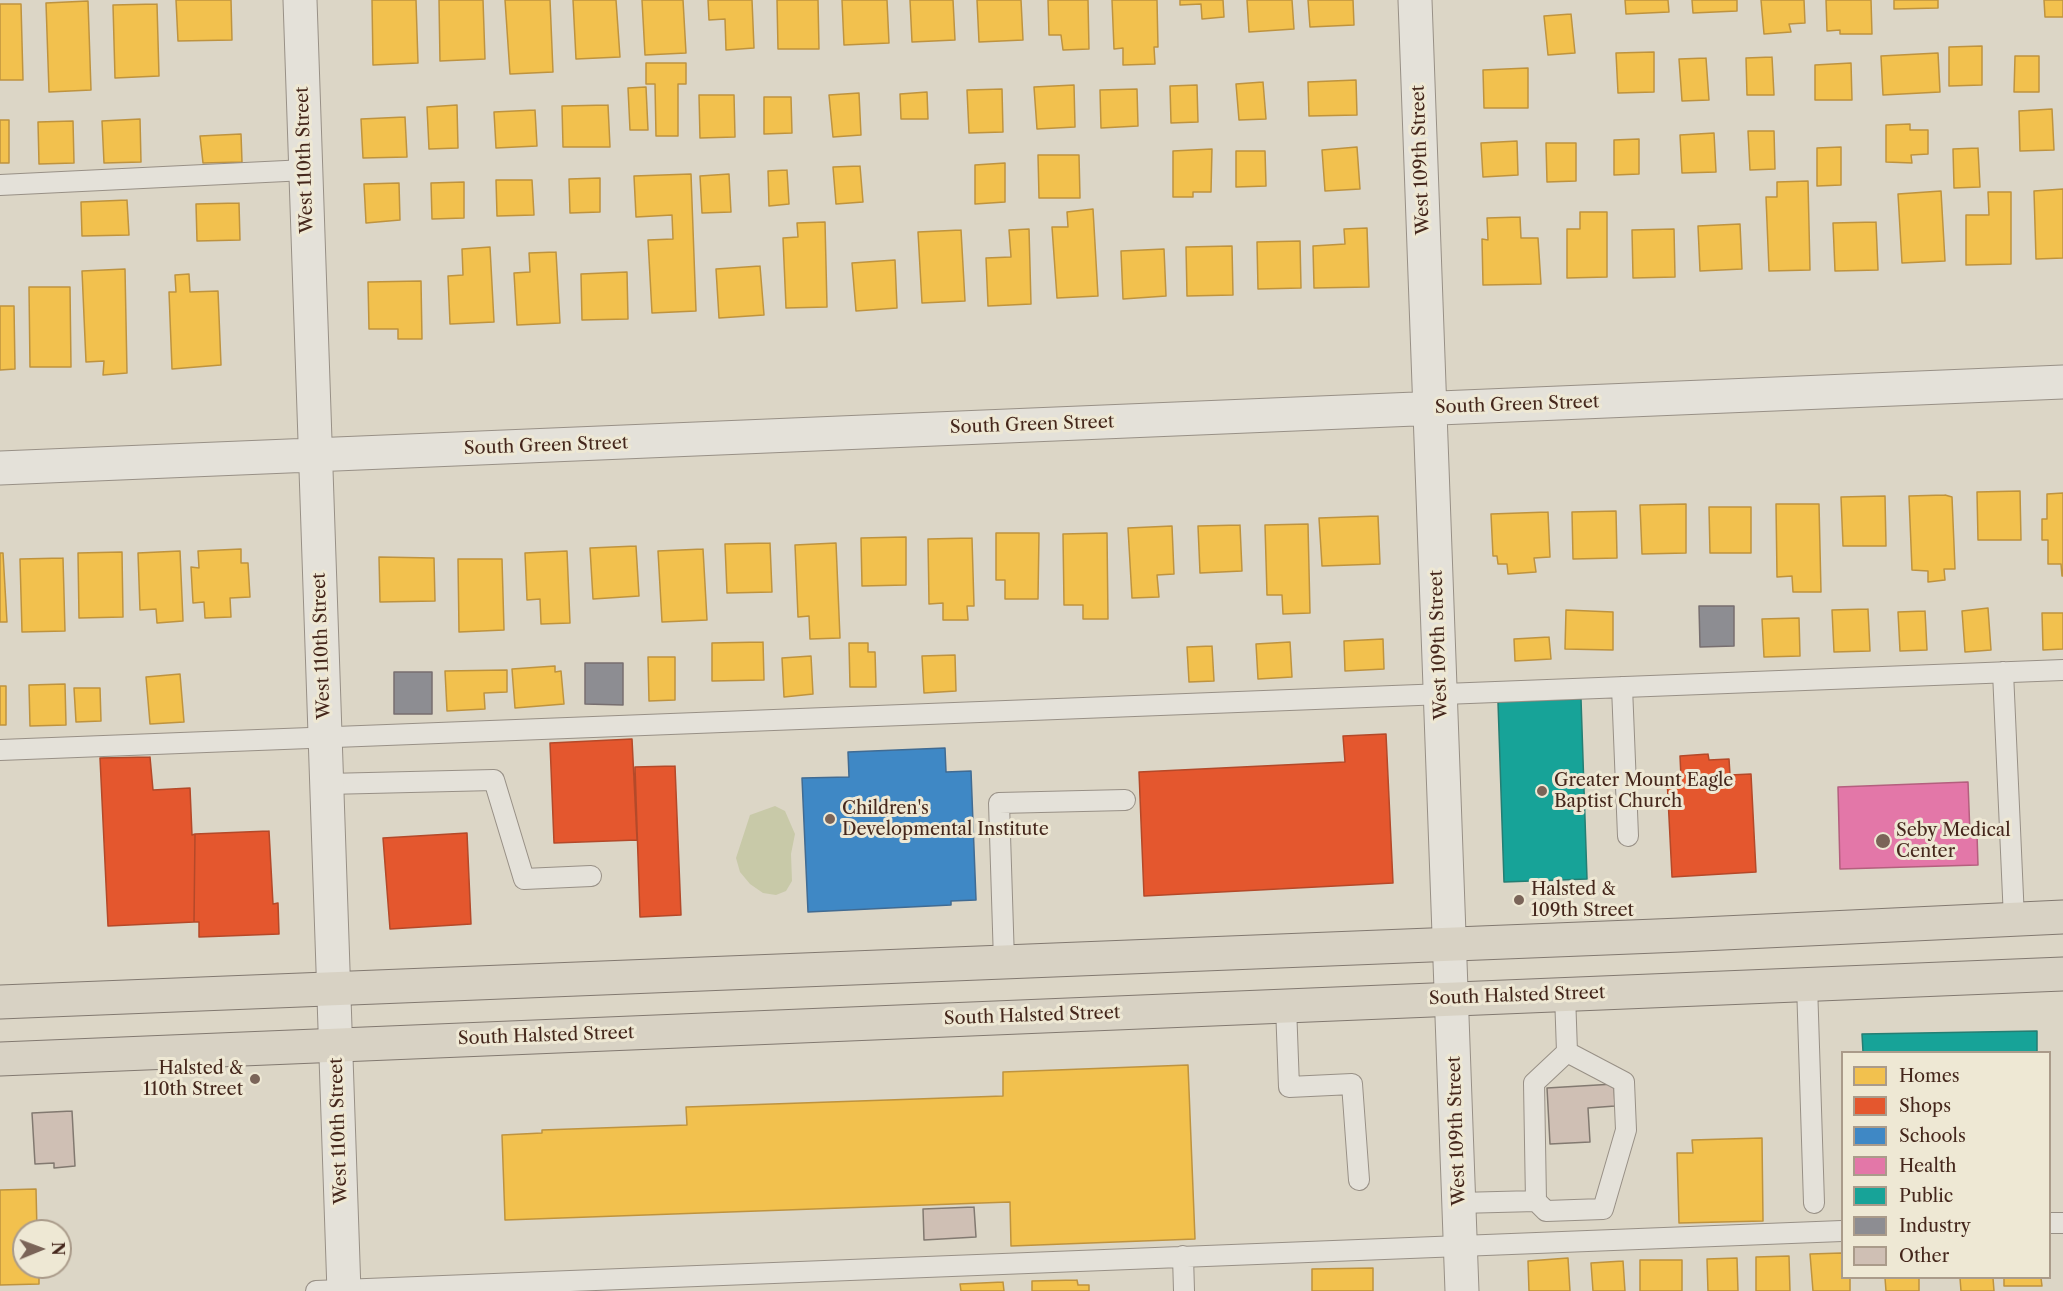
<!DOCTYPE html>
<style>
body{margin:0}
#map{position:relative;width:2063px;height:1291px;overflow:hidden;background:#dcd6c6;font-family:"Libre Caslon Text",serif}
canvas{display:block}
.legend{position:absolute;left:1841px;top:1051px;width:210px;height:228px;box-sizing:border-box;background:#eee8d4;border:2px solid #aa9b8a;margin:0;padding:8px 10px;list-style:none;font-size:18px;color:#45271c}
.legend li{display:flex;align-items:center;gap:12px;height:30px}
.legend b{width:30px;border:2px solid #aa9b8a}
.north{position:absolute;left:12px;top:1219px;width:60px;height:60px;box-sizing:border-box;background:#eee8d4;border:2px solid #aa9b8a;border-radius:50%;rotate:89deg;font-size:16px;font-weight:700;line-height:24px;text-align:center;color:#45271c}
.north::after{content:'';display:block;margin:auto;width:21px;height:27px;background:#7a6458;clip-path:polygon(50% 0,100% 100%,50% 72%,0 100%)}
</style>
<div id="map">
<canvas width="2063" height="1291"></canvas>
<ul class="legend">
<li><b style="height:16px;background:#f2c14e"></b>Homes</li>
<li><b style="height:16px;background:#e4572e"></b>Shops</li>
<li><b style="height:16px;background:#3f88c5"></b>Schools</li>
<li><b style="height:16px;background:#e377a8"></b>Health</li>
<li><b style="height:16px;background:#17a398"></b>Public</li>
<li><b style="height:16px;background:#8d8d92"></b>Industry</li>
<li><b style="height:16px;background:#cfbfb4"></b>Other</li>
</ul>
<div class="north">N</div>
</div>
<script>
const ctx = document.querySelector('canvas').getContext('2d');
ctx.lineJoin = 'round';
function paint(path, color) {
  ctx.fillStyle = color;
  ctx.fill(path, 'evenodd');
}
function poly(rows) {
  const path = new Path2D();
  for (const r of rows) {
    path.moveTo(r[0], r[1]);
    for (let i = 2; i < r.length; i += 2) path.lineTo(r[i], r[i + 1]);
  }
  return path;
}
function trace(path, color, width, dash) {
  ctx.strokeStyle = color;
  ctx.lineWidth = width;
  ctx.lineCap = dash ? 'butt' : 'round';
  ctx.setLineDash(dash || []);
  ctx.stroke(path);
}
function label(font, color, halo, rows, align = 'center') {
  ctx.font = font + ' "Libre Caslon Text",serif';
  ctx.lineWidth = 6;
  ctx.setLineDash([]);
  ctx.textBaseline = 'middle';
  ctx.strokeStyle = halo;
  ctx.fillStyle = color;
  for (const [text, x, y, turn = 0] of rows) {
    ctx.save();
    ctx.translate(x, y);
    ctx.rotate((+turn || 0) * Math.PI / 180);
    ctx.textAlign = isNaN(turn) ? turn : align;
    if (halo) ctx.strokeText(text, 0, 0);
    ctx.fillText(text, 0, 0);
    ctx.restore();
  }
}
const green = poly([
 [775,806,785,811,795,834,791,854,792,881,786,891,776,895,763,893,750,884,740,872,736,858,750,815]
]);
const homes = poly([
 [176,0,231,0,232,40,178,41,176,0],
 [372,0,416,0,418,63,373,65,372,0],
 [439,0,483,0,485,59,440,61,439,0],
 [505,0,550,0,553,72,510,74,505,0],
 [573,0,616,0,620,57,576,59,573,0],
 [642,0,683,0,686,53,645,55,642,0],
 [708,0,752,0,754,48,726,50,725,19,709,20,708,0],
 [777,0,818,0,819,49,778,49,777,0],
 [842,0,887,0,889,43,844,45,842,0],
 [910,0,953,0,955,40,912,42,910,0],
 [977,0,1021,0,1023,40,979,42,977,0],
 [1048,0,1088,0,1089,49,1063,50,1061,35,1049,35,1048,0],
 [1112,0,1157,0,1158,47,1154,47,1155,64,1123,65,1123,48,1114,49,1112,0],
 [1180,0,1223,0,1224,17,1202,19,1201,4,1180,5,1180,0],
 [1247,0,1292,0,1294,29,1249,32,1247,0],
 [1308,0,1353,0,1354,25,1310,27,1308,0],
 [1625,0,1668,0,1669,12,1626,14,1625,0],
 [1692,0,1737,0,1737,11,1693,13,1692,0],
 [1761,0,1804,0,1805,23,1789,24,1791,32,1764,34,1761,0],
 [1826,0,1871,0,1872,34,1840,34,1840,30,1827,31,1826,0],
 [1894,0,1938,0,1938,8,1894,9,1894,0],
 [2044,0,2063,0,2063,17,2045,17,2044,0],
 [88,1,91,90,49,92,46,3,88,1],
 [0,4,21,4,23,80,0,80,0,4],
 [157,4,159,76,115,78,113,5,157,4],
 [1571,14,1575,53,1548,55,1544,16,1571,14],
 [1982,46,1982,85,1949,86,1949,47,1982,46],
 [1654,52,1654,92,1618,93,1616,53,1654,52],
 [1938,53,1940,92,1883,95,1881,56,1938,53],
 [2015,56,2039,56,2039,92,2014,92,2015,56],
 [1772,57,1774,95,1747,95,1746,58,1772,57],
 [1706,58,1709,100,1682,101,1679,59,1706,58],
 [646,63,686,63,686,84,678,84,678,136,656,136,655,84,646,84,646,63],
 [1851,63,1852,100,1815,100,1815,65,1851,63],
 [1528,68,1528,108,1484,108,1483,70,1528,68],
 [1356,80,1357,115,1309,116,1308,82,1356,80],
 [1263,82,1266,119,1239,120,1236,84,1263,82],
 [1074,85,1075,127,1037,129,1034,87,1074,85],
 [1197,85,1198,122,1171,123,1170,86,1197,85],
 [646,87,648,130,630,130,628,88,646,87],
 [1002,89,1003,132,969,133,967,90,1002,89],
 [1137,89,1138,126,1101,128,1100,90,1137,89],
 [927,92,928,119,901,119,900,94,927,92],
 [859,93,861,135,833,137,829,95,859,93],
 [699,95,734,95,735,137,700,138,699,95],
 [764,97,791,97,792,133,764,134,764,97],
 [457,105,458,148,429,149,427,107,457,105],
 [608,105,610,147,563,147,562,106,608,105],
 [2052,109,2054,150,2020,151,2019,111,2052,109],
 [535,110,537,146,496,148,494,112,535,110],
 [405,117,407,157,363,158,361,119,405,117],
 [140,119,141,162,104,163,102,121,140,119],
 [0,120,9,120,9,163,0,163,0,120],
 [73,121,74,163,39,164,38,122,73,121],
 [1910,124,1910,130,1928,130,1928,154,1911,155,1912,163,1886,162,1886,125,1910,124],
 [1748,131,1774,131,1775,169,1750,170,1748,131],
 [1714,133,1716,172,1682,173,1680,135,1714,133],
 [241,134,242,162,203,163,200,136,241,134],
 [1639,139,1639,174,1614,175,1614,140,1639,139],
 [1517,141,1518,175,1483,177,1481,143,1517,141],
 [1546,143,1576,143,1576,181,1547,182,1546,143],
 [1357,147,1360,189,1325,191,1322,150,1357,147],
 [1841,147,1841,185,1817,186,1817,148,1841,147],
 [1978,148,1980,187,1954,188,1953,149,1978,148],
 [1212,149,1211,192,1193,192,1193,197,1173,197,1173,151,1212,149],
 [1236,151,1265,151,1266,186,1236,187,1236,151],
 [1038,155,1079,155,1080,198,1039,198,1038,155],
 [1005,163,1005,202,975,204,975,165,1005,163],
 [860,166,863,202,836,204,833,167,860,166],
 [787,170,789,204,769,206,768,171,787,170],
 [691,174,696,311,652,313,648,240,673,239,672,215,636,217,634,176,691,174],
 [729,174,731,212,702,213,700,176,729,174],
 [600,178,600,212,570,213,569,179,600,178],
 [496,180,532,180,534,215,497,216,496,180],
 [1808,181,1810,270,1769,271,1766,197,1777,197,1777,182,1808,181],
 [464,182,464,218,432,219,431,183,464,182],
 [399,183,400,220,366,223,364,184,399,183],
 [2063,189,2063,258,2036,259,2034,191,2063,189],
 [1941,191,1945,261,1902,263,1898,194,1941,191],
 [1988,192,2011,192,2011,264,1966,265,1966,215,1989,215,1988,192],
 [127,200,129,235,82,236,81,202,127,200],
 [239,203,240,240,197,241,196,204,239,203],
 [1093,209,1098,296,1057,298,1052,227,1068,227,1067,212,1093,209],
 [1580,212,1607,212,1607,277,1567,278,1567,229,1580,229,1580,212],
 [1520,217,1521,238,1538,238,1541,284,1483,285,1482,239,1488,240,1487,218,1520,217],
 [825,222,827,307,786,308,783,238,798,237,797,223,825,222],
 [1876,222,1878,270,1835,271,1833,223,1876,222],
 [1740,224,1742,269,1700,271,1698,226,1740,224],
 [1367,228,1369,287,1314,288,1313,246,1345,244,1344,229,1367,228],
 [1029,229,1031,304,988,306,986,258,1011,257,1009,230,1029,229],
 [1674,229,1675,277,1633,278,1632,230,1674,229],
 [961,230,965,301,922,303,918,232,961,230],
 [1300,241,1301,288,1258,289,1257,242,1300,241],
 [1232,246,1233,295,1187,296,1186,247,1232,246],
 [490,247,494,322,450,324,448,276,463,275,462,249,490,247],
 [1164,249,1166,296,1123,299,1121,251,1164,249],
 [556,252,560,323,517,325,514,273,530,272,529,253,556,252],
 [895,260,897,308,856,311,852,263,895,260],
 [760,266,764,315,719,318,716,269,760,266],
 [125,269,127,373,103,375,104,361,86,362,82,271,125,269],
 [627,272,628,319,582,320,581,274,627,272],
 [189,274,190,292,218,291,221,365,172,369,169,292,176,292,175,275,189,274],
 [421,281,422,339,398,339,398,329,369,329,368,282,421,281],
 [29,287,70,287,71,367,30,367,29,287],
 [0,306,14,306,15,369,0,370,0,306],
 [2020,491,2021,540,1978,540,1977,492,2020,491],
 [2063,493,2063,576,2062,576,2061,564,2048,564,2048,540,2042,540,2042,519,2047,519,2047,494,2063,493],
 [1945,495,1952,497,1955,569,1944,569,1945,580,1928,582,1928,571,1912,570,1909,496,1945,495],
 [1885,496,1886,546,1843,546,1841,497,1885,496],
 [1686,504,1686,553,1642,554,1640,505,1686,504],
 [1776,504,1819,504,1821,592,1793,592,1792,576,1777,577,1776,504],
 [1709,507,1751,507,1751,553,1710,553,1709,507],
 [1616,511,1617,558,1573,559,1572,512,1616,511],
 [1548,512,1550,557,1534,558,1536,572,1508,574,1507,564,1498,564,1497,556,1493,556,1491,514,1548,512],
 [1378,516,1380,564,1322,566,1319,518,1378,516],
 [1308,524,1310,613,1283,614,1282,595,1267,595,1265,525,1308,524],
 [1240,525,1242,571,1200,573,1198,526,1240,525],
 [1172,526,1174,574,1157,575,1159,597,1132,598,1128,528,1172,526],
 [996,533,1039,533,1038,599,1005,599,1005,580,996,580,996,533],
 [1107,533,1108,619,1083,619,1083,605,1064,605,1063,534,1107,533],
 [906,537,906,585,862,586,861,538,906,537],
 [972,538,974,606,967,606,968,620,943,620,943,603,929,604,928,539,972,538],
 [770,543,772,592,727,593,725,544,770,543],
 [836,543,840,638,810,639,809,616,798,617,795,545,836,543],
 [636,546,639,596,593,599,590,548,636,546],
 [241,549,241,563,248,563,250,597,230,598,231,617,205,618,204,602,193,603,191,567,199,568,198,551,241,549],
 [703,549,707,620,662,622,658,551,703,549],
 [180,551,183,621,157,623,156,609,140,610,138,553,180,551],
 [567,551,570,623,541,624,540,599,527,600,525,553,567,551],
 [122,552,123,617,79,618,78,553,122,552],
 [0,553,3,553,7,622,0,622,0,553],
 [379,557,434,558,435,601,380,602,379,557],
 [63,558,65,631,22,632,20,559,63,558],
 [458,559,502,559,504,630,459,632,458,559],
 [1988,608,1991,650,1965,652,1962,611,1988,608],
 [1868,609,1870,651,1834,652,1832,610,1868,609],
 [1566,610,1613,612,1613,650,1565,649,1566,610],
 [1925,611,1927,650,1900,651,1898,612,1925,611],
 [2042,613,2063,613,2063,649,2043,650,2042,613],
 [1799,618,1800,656,1764,657,1762,619,1799,618],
 [1549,637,1551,659,1515,661,1514,639,1549,637],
 [1383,639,1384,669,1345,671,1344,641,1383,639],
 [763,642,764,680,712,681,712,643,763,642],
 [1290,642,1292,677,1258,679,1256,644,1290,642],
 [849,643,868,643,868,652,875,652,876,687,850,687,849,643],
 [1212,646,1214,681,1189,682,1187,647,1212,646],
 [955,655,956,691,924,693,922,656,955,655],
 [811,656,813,694,784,697,782,658,811,656],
 [648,657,675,657,675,700,649,701,648,657],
 [555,666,555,672,561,671,564,704,515,708,512,669,555,666],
 [507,670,507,692,484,693,485,709,447,711,445,671,507,670],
 [180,674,184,722,150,724,146,677,180,674],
 [65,684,66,725,30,726,29,685,65,684],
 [0,686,6,686,6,725,0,725,0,686],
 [74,688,100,688,101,721,76,722,74,688],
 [1188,1065,1195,1239,1011,1246,1010,1202,505,1220,502,1135,542,1133,542,1130,687,1125,686,1107,1003,1096,1003,1072,1188,1065],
 [1762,1138,1763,1221,1679,1223,1677,1153,1693,1153,1692,1140,1762,1138],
 [36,1189,37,1231,24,1231,24,1267,39,1267,39,1284,0,1285,0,1190,36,1189],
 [1842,1253,1842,1278,1850,1278,1850,1291,1813,1291,1810,1254,1842,1253],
 [1789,1256,1790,1291,1756,1291,1756,1257,1789,1256],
 [1568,1258,1570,1291,1529,1291,1528,1261,1568,1258],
 [1737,1258,1738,1291,1708,1291,1707,1259,1737,1258],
 [1640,1260,1682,1260,1682,1291,1640,1291,1640,1260],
 [1623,1261,1625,1291,1593,1291,1591,1263,1623,1261],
 [1373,1268,1373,1291,1312,1291,1312,1269,1373,1268],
 [1885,1278,1919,1278,1919,1291,1886,1291,1885,1278],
 [1960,1278,1993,1278,1994,1291,1961,1291,1960,1278],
 [2004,1278,2041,1278,2042,1286,2004,1286,2004,1278],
 [1077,1280,1078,1285,1089,1285,1089,1291,1032,1291,1032,1281,1077,1280],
 [1003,1282,1004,1291,961,1291,960,1284,1003,1282]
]);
const shops = poly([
 [1386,734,1393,883,1144,896,1139,772,1345,762,1343,736,1386,734],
 [632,739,637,840,554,843,550,743,632,739],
 [1708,754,1709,760,1729,759,1730,775,1751,774,1756,872,1672,877,1667,778,1681,778,1680,756,1708,754],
 [150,757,153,790,190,788,192,835,195,834,194,922,108,926,100,758,150,757],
 [675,766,681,915,640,917,635,767,675,766],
 [269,831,273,904,278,903,279,934,199,937,199,922,194,922,195,834,269,831],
 [467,833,471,924,390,929,383,838,467,833]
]);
const schools = poly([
 [945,748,946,772,971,771,976,900,951,901,951,905,808,912,802,778,849,777,848,752,945,748]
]);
const health = poly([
 [1968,782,1970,834,1977,834,1978,865,1840,869,1838,787,1968,782]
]);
const public = poly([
 [1581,699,1587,879,1504,882,1498,702,1581,699],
 [2037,1031,2037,1052,1863,1052,1862,1034,2037,1031]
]);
const industry = poly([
 [1699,606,1734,606,1734,646,1700,647,1699,606],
 [585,663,623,663,623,705,585,704,585,663],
 [394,672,432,672,432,714,394,714,394,672]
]);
const building = poly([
 [1614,1084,1615,1106,1588,1108,1590,1142,1550,1144,1547,1088,1614,1084],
 [72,1111,75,1166,54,1168,54,1163,35,1164,32,1113,72,1111],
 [974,1207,976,1237,924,1240,923,1209,974,1207]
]);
const lane = poly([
 [0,185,306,170],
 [2003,672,2014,919],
 [1622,687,1628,836],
 [0,750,2063,670],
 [327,784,494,780,524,879,591,876],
 [1004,961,999,803,1125,800],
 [1807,984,1814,1203],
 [1286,1006,1289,1087,1352,1084,1359,1180],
 [1536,1201,1546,1211,1603,1209,1626,1130,1624,1082,1567,1052],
 [1459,1203,1536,1201,1534,1083,1567,1052,1565,994],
 [2050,1223,2063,1223],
 [1183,1256,1184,1291],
 [316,1291,1842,1231]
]);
const street = poly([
 [300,0,344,1291],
 [1415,0,1462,1291],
 [0,468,2063,382]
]);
const primary = poly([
 [0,1002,1681,935,2063,917],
 [0,1059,2063,974]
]);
const markers = [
 [1542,791,6,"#7a6458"],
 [830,819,6,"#7a6458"],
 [1883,841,8,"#7a6458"],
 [1519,900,6,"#7a6458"],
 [255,1079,6,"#7a6458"]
];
const streetNames = [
 ["West 110th Street",305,160,-92],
 ["West 109th Street",1421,160,-92],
 ["South Green Street",1517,405,-2],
 ["South Green Street",1032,425,-2],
 ["South Green Street",546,446,-2],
 ["West 109th Street",1439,645,-92],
 ["West 110th Street",322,646,-92],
 ["South Halsted Street",1517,996,-2],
 ["South Halsted Street",1032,1016,-2],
 ["South Halsted Street",546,1036,-2],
 ["West 110th Street",339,1131,-92],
 ["West 109th Street",1457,1131,-92]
];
const poiNames = [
 ["Greater Mount Eagle",1554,781],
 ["Baptist Church",1554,802],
 ["Children's",842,809],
 ["Developmental Institute",842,830],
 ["Seby Medical",1896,831],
 ["Center",1896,852],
 ["Halsted &",1531,890],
 ["109th Street",1531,911],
 ["Halsted &",243,1069,"right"],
 ["110th Street",243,1090,"right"]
];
paint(green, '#c8c9a8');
paint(homes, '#f2c14e');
trace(homes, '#be933f', 1.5);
paint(shops, '#e4572e');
trace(shops, '#b44929', 1.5);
paint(schools, '#3f88c5');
trace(schools, '#416b92', 1.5);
paint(health, '#e377a8');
trace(health, '#b45f7e', 1.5);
paint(public, '#17a398');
trace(public, '#257e73', 1.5);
paint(industry, '#8d8d92');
trace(industry, '#776e6f', 1.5);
paint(building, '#cfbfb4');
trace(building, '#827970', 1.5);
trace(lane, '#989086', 22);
trace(street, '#989086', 35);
trace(primary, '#827970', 35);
trace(lane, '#e4e1d9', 20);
trace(street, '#e4e1d9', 33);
trace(primary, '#d8d2c4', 33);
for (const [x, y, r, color] of markers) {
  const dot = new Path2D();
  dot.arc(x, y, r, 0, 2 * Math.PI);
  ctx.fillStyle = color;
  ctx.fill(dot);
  trace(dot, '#eee8d4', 2);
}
label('18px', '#45271c', '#eee8d4', streetNames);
label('18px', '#45271c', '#eee8d4', poiNames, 'left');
</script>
